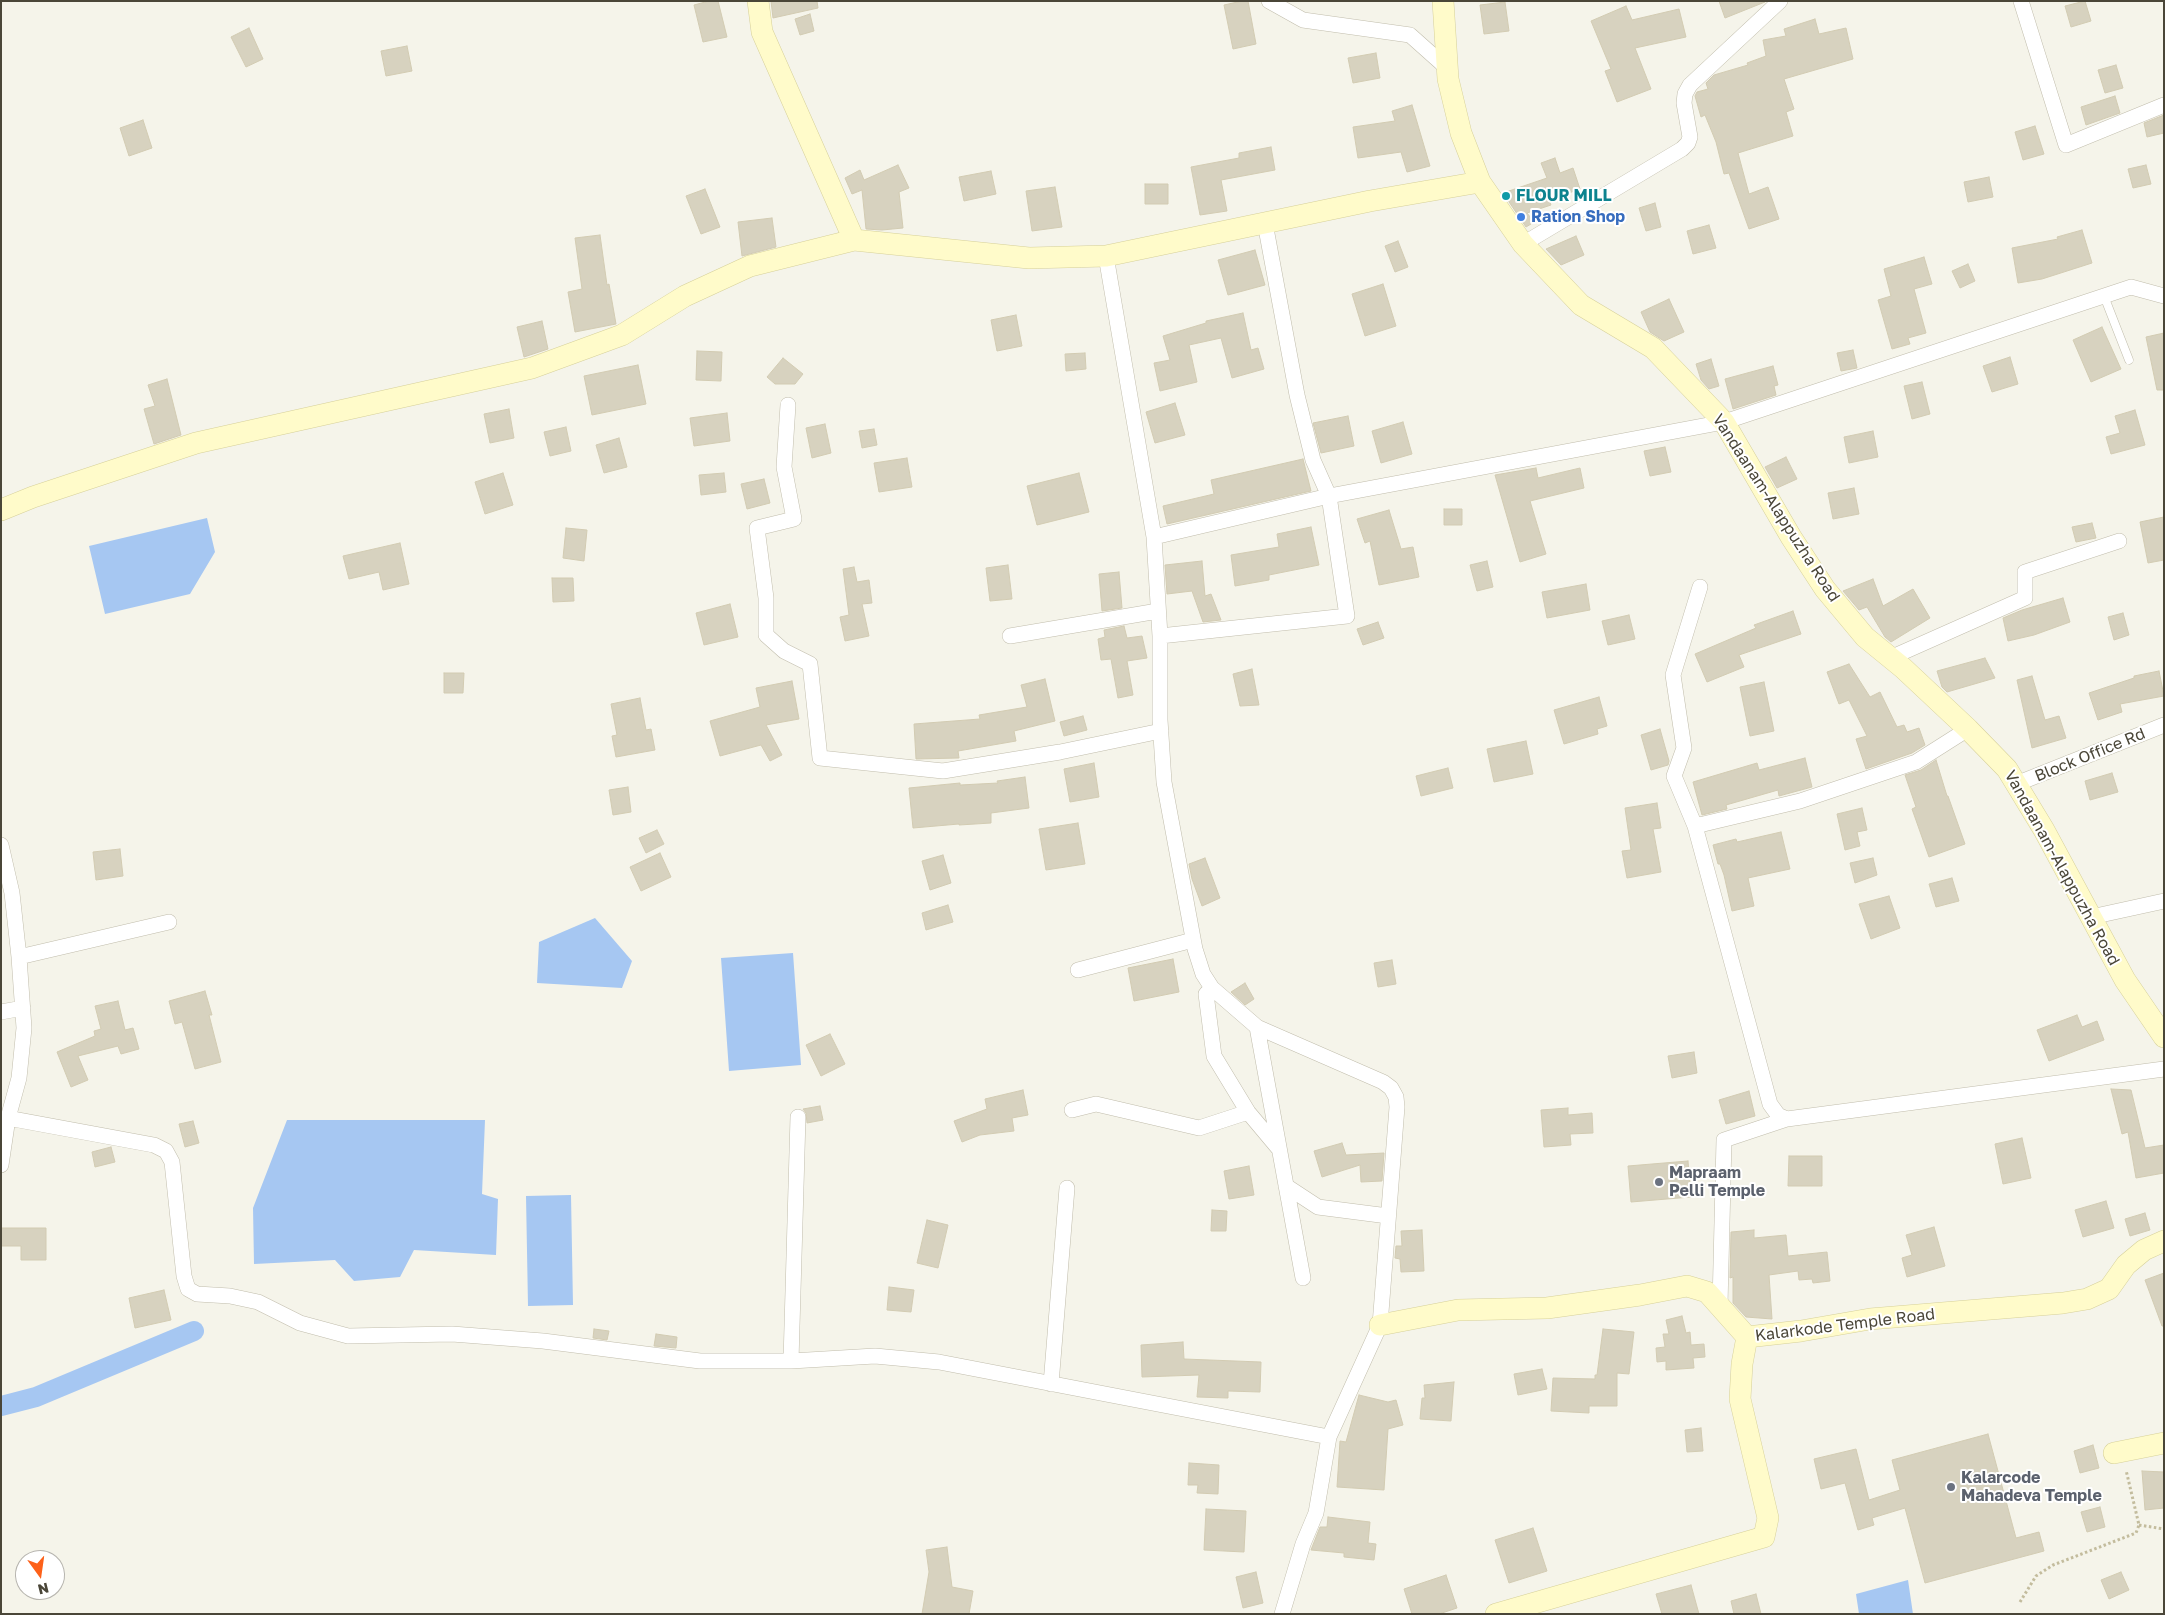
<!DOCTYPE html>
<style>
body{margin:0}
#map{position:relative;width:2165px;height:1615px;overflow:hidden;background:#f5f4ea;font-family:"Golos Text",sans-serif}
canvas{display:block}
.frame{position:absolute;inset:0;border:2px solid #4a4638;pointer-events:none}
.north{position:absolute;left:15px;top:1550px;width:50px;height:50px;box-sizing:border-box;background:#fff;border:1px solid #b7b5af;border-radius:50%;rotate:166deg;font-size:14px;font-weight:700;line-height:20px;text-align:center;color:#4a4638}
.north::after{content:'';display:block;margin:auto;width:18px;height:22px;background:#fd6119;clip-path:polygon(50% 0,100% 100%,50% 72%,0 100%)}
</style>
<div id="map">
<canvas width="2165" height="1615"></canvas>
<div class="frame"></div>
<div class="north">N</div>
</div>
<script>
const ctx = document.querySelector('canvas').getContext('2d');
ctx.lineJoin = 'round';
function paint(path, color) {
  ctx.fillStyle = color;
  ctx.fill(path, 'evenodd');
}
function poly(rows) {
  const path = new Path2D();
  for (const r of rows) {
    path.moveTo(r[0], r[1]);
    for (let i = 2; i < r.length; i += 2) path.lineTo(r[i], r[i + 1]);
  }
  return path;
}
function trace(path, color, width, dash) {
  ctx.strokeStyle = color;
  ctx.lineWidth = width;
  ctx.lineCap = dash ? 'butt' : 'round';
  ctx.setLineDash(dash || []);
  ctx.stroke(path);
}
function label(font, color, halo, rows, align = 'center') {
  ctx.font = font + ' "Golos Text",sans-serif';
  ctx.lineWidth = 4;
  ctx.setLineDash([]);
  ctx.textBaseline = 'middle';
  ctx.strokeStyle = halo;
  ctx.fillStyle = color;
  for (const [text, x, y, turn = 0] of rows) {
    ctx.save();
    ctx.translate(x, y);
    ctx.rotate((+turn || 0) * Math.PI / 180);
    ctx.textAlign = isNaN(turn) ? turn : align;
    if (halo) ctx.strokeText(text, 0, 0);
    ctx.fillText(text, 0, 0);
    ctx.restore();
  }
}
const water = poly([
 [207,518,215,552,190,594,105,614,89,546],
 [595,918,632,961,622,988,537,983,539,942],
 [793,953,801,1065,729,1071,721,958],
 [287,1120,485,1120,482,1194,498,1199,496,1255,414,1250,400,1277,354,1281,335,1260,254,1264,253,1208],
 [571,1195,573,1305,528,1306,526,1196],
 [1908,1580,1913,1614,1859,1614,1856,1594]
]);
const canal = poly([
 [1,1406,36,1397,194,1331]
]);
const building = poly([
 [709,1,718,1,727,37,703,42,694,5,709,1],
 [771,1,817,1,818,8,773,18,771,1],
 [1242,1,1248,1,1256,44,1233,49,1224,5,1242,1],
 [1719,1,1765,1,1765,2,1725,18,1719,1],
 [2085,1,2091,21,2071,27,2065,6,2085,1],
 [1505,2,1509,31,1484,34,1480,5,1505,2],
 [1626,6,1632,20,1679,9,1686,37,1635,48,1651,89,1617,102,1605,71,1611,69,1591,21,1626,6],
 [810,14,814,31,800,35,795,19,810,14],
 [1815,19,1819,34,1846,28,1853,59,1784,79,1794,109,1786,112,1793,136,1738,153,1749,194,1768,187,1779,219,1749,229,1729,173,1724,174,1716,142,1705,115,1701,117,1695,96,1697,92,1708,89,1706,83,1714,75,1748,65,1747,63,1766,56,1763,40,1786,36,1784,29,1815,19],
 [249,28,263,59,246,67,231,37,249,28],
 [407,46,412,71,386,76,381,51,407,46],
 [1376,53,1380,78,1353,83,1348,58,1376,53],
 [2116,65,2123,88,2105,93,2098,70,2116,65],
 [2115,96,2120,113,2086,125,2081,107,2115,96],
 [1412,105,1430,166,1407,172,1401,152,1358,158,1353,127,1395,121,1392,111,1412,105],
 [2164,115,2164,133,2147,137,2144,123,2164,115],
 [143,120,152,148,129,156,120,128,143,120],
 [2035,126,2044,154,2023,160,2015,132,2035,126],
 [1271,147,1275,170,1221,180,1227,211,1200,215,1191,167,1239,158,1239,153,1271,147],
 [1555,158,1560,173,1573,168,1580,189,1549,200,1551,205,1527,213,1531,218,1531,224,1526,227,1503,193,1547,178,1541,163,1555,158],
 [898,165,909,188,899,192,903,228,882,230,866,229,862,190,852,194,845,178,860,170,864,180,898,165],
 [2146,165,2151,184,2133,188,2128,169,2146,165],
 [991,171,996,194,964,201,959,177,991,171],
 [1989,177,1993,197,1968,202,1964,182,1989,177],
 [1145,184,1168,184,1168,204,1145,204,1145,184],
 [1055,187,1062,227,1032,231,1026,191,1055,187],
 [705,189,720,227,701,234,686,196,705,189],
 [1655,203,1661,227,1646,231,1639,208,1655,203],
 [772,218,776,247,742,256,738,222,772,218],
 [1709,225,1716,248,1693,254,1687,231,1709,225],
 [2082,230,2092,263,2042,279,2018,283,2012,248,2058,239,2057,237,2082,230],
 [600,235,607,285,609,284,616,324,575,332,568,292,582,289,575,238,600,235],
 [1576,236,1584,255,1561,265,1546,249,1576,236],
 [1398,241,1408,267,1395,272,1385,246,1398,241],
 [1255,250,1265,285,1228,295,1218,260,1255,250],
 [1924,257,1932,284,1914,289,1926,333,1908,338,1910,344,1892,349,1878,300,1891,296,1884,269,1924,257],
 [1968,264,1975,281,1960,288,1952,271,1968,264],
 [1383,284,1396,326,1365,336,1352,294,1383,284],
 [1669,299,1684,332,1664,341,1650,332,1641,312,1669,299],
 [1243,313,1251,350,1258,348,1264,369,1232,378,1221,338,1189,345,1197,382,1160,391,1154,363,1170,360,1163,336,1206,323,1206,321,1243,313],
 [1016,315,1022,346,997,351,991,320,1016,315],
 [542,321,548,349,524,357,517,327,542,321],
 [2102,327,2121,369,2091,382,2073,340,2102,327],
 [2164,333,2164,390,2157,390,2146,337,2164,333],
 [1853,350,1857,368,1841,371,1837,353,1853,350],
 [697,351,722,352,721,381,696,380,697,351],
 [1085,353,1086,369,1066,371,1065,354,1085,353],
 [2010,357,2018,384,1992,392,1983,366,2010,357],
 [783,358,803,374,795,384,775,384,767,377,783,358],
 [1711,359,1719,386,1709,389,1701,380,1696,364,1711,359],
 [638,365,646,404,592,415,584,376,638,365],
 [1773,366,1778,385,1774,386,1776,395,1733,409,1725,379,1773,366],
 [167,379,181,435,154,444,144,409,155,406,148,385,167,379],
 [1922,382,1930,414,1912,419,1904,386,1922,382],
 [1175,403,1185,435,1155,443,1146,412,1175,403],
 [509,409,514,438,490,443,484,414,509,409],
 [2135,410,2145,445,2111,454,2106,437,2120,433,2115,416,2135,410],
 [727,413,730,441,694,446,690,418,727,413],
 [1348,416,1354,446,1321,453,1313,423,1348,416],
 [1403,422,1412,454,1381,463,1372,431,1403,422],
 [825,424,831,453,812,458,806,428,825,424],
 [566,427,571,451,550,456,544,432,566,427],
 [874,429,877,445,862,448,859,431,874,429],
 [1873,431,1878,457,1849,463,1844,437,1873,431],
 [619,438,627,467,604,473,596,445,619,438],
 [1665,447,1671,472,1650,476,1644,451,1665,447],
 [1786,457,1797,479,1777,488,1765,467,1786,457],
 [907,458,912,487,879,492,874,463,907,458],
 [1303,459,1311,491,1167,524,1163,506,1214,494,1211,480,1303,459],
 [1536,468,1538,478,1580,468,1584,488,1530,501,1546,554,1520,562,1495,475,1536,468],
 [503,473,513,505,485,514,475,482,503,473],
 [724,473,726,492,701,495,699,475,724,473],
 [1079,473,1089,512,1037,525,1027,486,1079,473],
 [764,479,770,503,747,509,741,484,764,479],
 [1854,488,1859,514,1833,519,1828,493,1854,488],
 [1444,509,1462,509,1462,525,1444,525,1444,509],
 [1389,510,1401,549,1413,547,1419,577,1379,585,1370,541,1365,543,1357,519,1389,510],
 [2164,517,2164,560,2148,563,2140,522,2164,517],
 [2092,523,2096,538,2076,542,2072,527,2092,523],
 [1311,527,1319,565,1269,575,1269,580,1235,586,1231,555,1279,547,1277,534,1311,527],
 [566,528,587,530,584,561,563,558,566,528],
 [400,543,409,584,383,590,379,572,349,579,343,556,400,543],
 [1202,561,1205,596,1211,594,1221,620,1203,622,1192,591,1167,594,1165,565,1202,561],
 [1487,561,1493,587,1477,591,1470,565,1487,561],
 [1008,565,1012,599,990,601,986,568,1008,565],
 [854,567,857,582,869,580,872,603,862,604,869,636,845,641,840,617,849,615,843,569,854,567],
 [1119,572,1122,608,1102,611,1099,574,1119,572],
 [552,578,573,578,574,601,553,602,552,578],
 [1873,579,1883,606,1913,589,1930,618,1891,642,1885,637,1867,607,1859,610,1843,591,1873,579],
 [1586,584,1590,610,1547,618,1542,592,1586,584],
 [2063,598,2070,622,2034,635,2008,641,2003,618,2022,610,2063,598],
 [730,604,738,637,704,645,696,613,730,604],
 [1793,611,1801,634,1739,655,1744,667,1707,682,1695,654,1756,628,1754,625,1793,611],
 [2123,613,2129,635,2114,640,2108,617,2123,613],
 [1629,615,1635,639,1608,645,1602,621,1629,615],
 [1378,622,1384,638,1363,645,1357,629,1378,622],
 [1124,626,1127,638,1142,636,1147,658,1127,661,1133,695,1118,698,1111,659,1101,660,1098,639,1105,637,1104,630,1124,626],
 [1985,658,1995,678,1947,692,1942,687,1937,671,1985,658],
 [1849,664,1870,697,1880,692,1897,727,1904,725,1907,732,1919,728,1925,745,1912,753,1866,769,1856,739,1867,736,1849,700,1839,704,1827,672,1849,664],
 [1252,669,1259,705,1240,706,1233,674,1252,669],
 [2159,671,2164,696,2120,704,2122,712,2098,720,2089,693,2134,678,2134,676,2159,671],
 [444,673,464,673,463,693,444,693,444,673],
 [2032,676,2045,720,2059,716,2066,738,2032,748,2017,680,2032,676],
 [1045,679,1055,721,1014,731,1016,741,958,751,959,758,916,759,914,724,980,719,979,715,1027,707,1021,685,1045,679],
 [792,681,799,719,766,725,782,755,770,761,761,745,720,756,710,721,760,707,756,688,792,681],
 [1764,682,1774,731,1750,736,1740,687,1764,682],
 [1599,697,1607,726,1597,729,1598,734,1564,744,1554,710,1599,697],
 [640,698,646,730,651,729,655,750,616,757,612,736,617,735,611,704,640,698],
 [1083,716,1087,730,1064,736,1060,722,1083,716],
 [1660,729,1669,761,1668,765,1651,770,1641,735,1660,729],
 [1526,741,1533,774,1494,782,1487,749,1526,741],
 [1805,758,1812,787,1779,796,1778,790,1726,805,1727,809,1702,815,1693,782,1757,763,1759,770,1805,758],
 [1936,760,1947,796,1948,796,1965,844,1929,857,1912,809,1916,807,1905,775,1921,770,1936,760],
 [1094,763,1099,797,1070,802,1064,769,1094,763],
 [1448,768,1453,788,1421,796,1416,776,1448,768],
 [2112,773,2118,792,2090,800,2085,781,2112,773],
 [1025,777,1029,808,991,813,991,823,959,825,959,824,913,828,909,788,960,783,960,785,998,783,997,781,1025,777],
 [628,787,631,812,613,815,609,790,628,787],
 [1657,803,1661,828,1653,829,1661,872,1627,878,1622,851,1631,850,1625,808,1657,803],
 [1862,808,1867,830,1857,832,1860,846,1845,850,1837,814,1862,808],
 [1078,823,1085,864,1046,870,1039,829,1078,823],
 [657,830,664,844,646,853,639,838,657,830],
 [1781,832,1790,869,1748,878,1754,906,1732,911,1724,875,1720,864,1718,864,1713,845,1736,839,1737,842,1781,832],
 [120,849,123,876,96,880,93,852,120,849],
 [660,853,671,877,641,891,630,867,660,853],
 [943,855,951,883,930,890,922,861,943,855],
 [1205,858,1220,898,1202,906,1192,879,1189,864,1205,858],
 [1873,858,1877,875,1855,883,1850,863,1873,858],
 [1952,878,1959,901,1936,907,1929,884,1952,878],
 [1889,896,1900,928,1871,939,1859,904,1889,896],
 [948,905,953,922,926,930,922,913,948,905],
 [1173,959,1179,992,1134,1001,1128,968,1173,959],
 [1392,960,1396,984,1378,987,1374,963,1392,960],
 [1245,983,1254,999,1245,1005,1231,992,1245,983],
 [205,991,212,1015,209,1015,221,1062,195,1069,182,1022,175,1024,169,1001,205,991],
 [118,1001,125,1030,133,1028,139,1049,121,1054,118,1046,78,1056,88,1080,71,1087,57,1052,95,1036,94,1031,101,1029,95,1006,118,1001],
 [2077,1015,2082,1027,2097,1021,2104,1040,2049,1061,2037,1030,2077,1015],
 [830,1034,845,1064,821,1076,806,1045,830,1034],
 [1694,1052,1697,1073,1672,1078,1668,1056,1694,1052],
 [2111,1089,2131,1090,2145,1148,2164,1145,2164,1173,2136,1178,2128,1132,2122,1134,2111,1089],
 [1023,1090,1028,1115,1012,1118,1014,1131,980,1135,962,1142,954,1121,987,1109,985,1099,1023,1090],
 [1749,1091,1755,1116,1726,1124,1719,1100,1749,1091],
 [820,1106,823,1120,807,1123,806,1113,803,1109,820,1106],
 [1568,1108,1568,1115,1592,1113,1593,1133,1570,1134,1571,1145,1544,1147,1541,1110,1568,1108],
 [193,1121,199,1143,185,1147,179,1124,193,1121],
 [2022,1138,2031,1178,2003,1184,1995,1144,2022,1138],
 [1342,1143,1346,1155,1384,1153,1382,1181,1361,1182,1360,1165,1322,1177,1314,1151,1342,1143],
 [111,1147,115,1162,95,1167,92,1152,111,1147],
 [1789,1156,1822,1156,1822,1186,1788,1186,1789,1156],
 [1688,1161,1691,1197,1631,1202,1628,1166,1688,1161],
 [1249,1166,1254,1195,1229,1199,1224,1171,1249,1166],
 [2106,1201,2114,1228,2083,1237,2075,1210,2106,1201],
 [1212,1210,1227,1211,1226,1231,1211,1231,1212,1210],
 [2145,1213,2150,1230,2130,1236,2125,1219,2145,1213],
 [927,1220,948,1225,938,1268,917,1263,927,1220],
 [1934,1227,1945,1266,1907,1277,1902,1258,1912,1255,1906,1235,1934,1227],
 [1,1228,46,1228,46,1260,21,1260,21,1246,1,1246,1,1228],
 [1422,1230,1424,1271,1401,1272,1400,1259,1395,1258,1396,1246,1402,1246,1401,1231,1422,1230],
 [1754,1230,1754,1238,1786,1235,1788,1256,1827,1252,1830,1281,1813,1283,1812,1279,1799,1280,1798,1271,1769,1275,1772,1319,1746,1317,1733,1303,1733,1277,1730,1278,1731,1232,1754,1230],
 [2164,1273,2164,1326,2162,1326,2145,1280,2164,1273],
 [889,1287,914,1290,911,1312,887,1310,889,1287],
 [164,1290,171,1320,135,1328,129,1298,164,1290],
 [1682,1316,1686,1333,1690,1332,1691,1345,1704,1344,1705,1357,1693,1358,1694,1368,1666,1370,1666,1361,1657,1362,1656,1348,1665,1347,1663,1334,1669,1334,1666,1320,1682,1316],
 [594,1329,609,1331,607,1340,593,1338,594,1329],
 [1603,1329,1634,1332,1629,1374,1617,1373,1617,1406,1589,1406,1589,1413,1551,1411,1553,1378,1595,1379,1595,1375,1597,1375,1603,1329],
 [656,1334,677,1337,676,1348,654,1346,656,1334],
 [1183,1342,1184,1359,1261,1362,1260,1392,1228,1391,1228,1398,1197,1397,1199,1375,1142,1377,1141,1345,1183,1342],
 [1542,1369,1547,1389,1518,1395,1514,1374,1542,1369],
 [1454,1382,1451,1421,1420,1419,1422,1398,1425,1398,1424,1385,1454,1382],
 [1359,1395,1388,1402,1396,1400,1403,1425,1388,1429,1384,1490,1337,1487,1340,1441,1346,1442,1359,1395],
 [1701,1428,1703,1451,1687,1452,1685,1430,1701,1428],
 [1988,1434,2016,1538,2039,1532,2044,1551,1925,1583,1905,1508,1872,1518,1874,1525,1858,1530,1845,1483,1821,1489,1814,1459,1856,1449,1869,1500,1900,1490,1892,1460,1988,1434],
 [2093,1445,2099,1468,2080,1473,2074,1451,2093,1445],
 [1189,1463,1219,1465,1218,1494,1197,1493,1198,1485,1188,1485,1189,1463],
 [2142,1471,2164,1472,2164,1508,2145,1510,2142,1471],
 [2100,1507,2105,1527,2087,1532,2081,1512,2100,1507],
 [1206,1509,1246,1511,1244,1552,1204,1550,1206,1509],
 [1328,1517,1370,1522,1368,1543,1376,1544,1374,1560,1344,1557,1344,1553,1311,1550,1320,1527,1327,1527,1328,1517],
 [1533,1528,1547,1571,1509,1583,1495,1540,1533,1528],
 [947,1547,952,1587,973,1591,969,1614,922,1614,929,1572,926,1550,947,1547],
 [1256,1572,1263,1603,1243,1608,1236,1577,1256,1572],
 [2121,1572,2129,1590,2109,1599,2101,1580,2121,1572],
 [1446,1575,1457,1608,1439,1614,1412,1614,1404,1589,1446,1575],
 [1691,1585,1699,1614,1662,1614,1656,1594,1691,1585],
 [1756,1594,1761,1614,1734,1614,1731,1601,1756,1594]
]);
const path = poly([
 [2139,1525,2164,1529],
 [2020,1602,2036,1576,2053,1565,2136,1533,2139,1525,2126,1470]
]);
const lane = poly([
 [2104,296,2129,360]
]);
const street = poly([
 [1269,1,1303,20,1410,35,1447,68],
 [2021,1,2066,145,2164,105],
 [1523,244,1682,149,1688,143,1690,137,1684,103,1685,94,1690,85,1780,1],
 [1106,256,1154,537,1160,636,1160,720,1164,782,1195,949,1203,974,1212,988,1257,1027,1383,1082,1391,1088,1396,1097,1397,1107,1380,1325,1329,1437,1316,1513,1303,1544,1282,1614],
 [788,405,784,467,794,519,757,528,766,598,766,635,784,651,810,664,820,758,943,771,1060,752,1161,731],
 [1154,537,1329,496,1724,422,2131,287,2164,296],
 [1700,587,1673,675,1684,748,1674,776,1695,826,1770,1104,1778,1115,1787,1119,2164,1069],
 [1010,636,1158,611],
 [1160,636,1347,616,1329,496,1313,460,1297,395,1265,223],
 [1890,658,2025,598,2025,572,2119,541],
 [2016,784,2164,725],
 [1695,826,1800,801,1916,762,1968,729],
 [1,845,12,893,19,957,24,1028,19,1078,8,1118],
 [2091,917,2164,901],
 [19,957,169,922],
 [1078,970,1193,940],
 [1212,988,1206,994,1214,1056,1248,1112,1279,1149],
 [1,1012,23,1008],
 [1257,1027,1303,1278],
 [1072,1110,1096,1104,1199,1128,1248,1112],
 [1,1165,8,1118,154,1145,166,1151,172,1162,184,1276,188,1289,197,1294,230,1296,258,1302,300,1323,348,1336,452,1334,543,1341,700,1361,791,1361,875,1356,939,1362,1329,1437],
 [1286,1186,1318,1207,1388,1216],
 [1720,1305,1724,1140,1787,1119],
 [791,1361,798,1117],
 [1051,1384,1067,1188]
]);
const secondary = poly([
 [758,1,762,32,854,240],
 [1443,1,1448,79,1461,133,1480,182,1523,244,1581,305,1653,348,1724,422,1791,537,1825,589,1865,637,1903,668,1968,729,2007,769,2044,830,2125,980,2164,1037],
 [1,510,33,497,196,443,532,368,622,335,685,296,750,266,854,240,1029,258,1106,256,1370,201,1480,182],
 [1380,1325,1458,1310,1547,1308,1640,1295,1687,1286,1707,1292,1747,1337],
 [2114,1453,2164,1443],
 [1496,1614,1764,1537,1768,1518,1740,1399,1742,1364,1747,1337,1801,1331,1870,1319,2063,1303,2087,1299,2109,1289,2126,1265,2144,1250,2164,1241]
]);
const markers = [
 [1506,196,5,"#0f9aa8"],
 [1521,217,5,"#3f7fe0"],
 [1659,1182,5,"#6b7280"],
 [1951,1487,5,"#6b7280"]
];
const cultureNames = [
 ["FLOUR MILL",1516,196]
];
const shopNames = [
 ["Ration Shop",1531,217]
];
const streetNames = [
 ["Vandaanam-Alappuzha Road",1776,508,57],
 ["Block Office Rd",2090,755,-22],
 ["Vandaanam-Alappuzha Road",2062,868,61],
 ["Kalarkode Temple Road",1845,1325,-7]
];
const worshipNames = [
 ["Mapraam",1669,1173],
 ["Pelli Temple",1669,1191],
 ["Kalarcode",1961,1478],
 ["Mahadeva Temple",1961,1496]
];
paint(water, '#a6c7f2');
trace(canal, '#a6c7f2', 20);
paint(building, '#d7d2bf');
trace(building, '#d2cbb2', 1);
trace(lane, '#c1bdac', 9);
trace(street, '#c1bdac', 16);
trace(secondary, '#d6d09a', 22);
trace(path, '#c3bc9d', 3, [2.5, 2.5]);
trace(lane, '#fff', 8);
trace(street, '#fff', 15);
trace(secondary, '#fffbca', 21);
for (const [x, y, r, color] of markers) {
  const dot = new Path2D();
  dot.arc(x, y, r, 0, 2 * Math.PI);
  ctx.fillStyle = color;
  ctx.fill(dot);
  trace(dot, '#fff', 2);
}
label('bold 16px', '#0d838f', '#fff', cultureNames, 'left');
label('bold 16px', '#366cbe', '#fff', shopNames, 'left');
label('16px', '#4a4638', '#fff', streetNames);
label('bold 16px', '#5b616d', '#fff', worshipNames, 'left');
</script>
